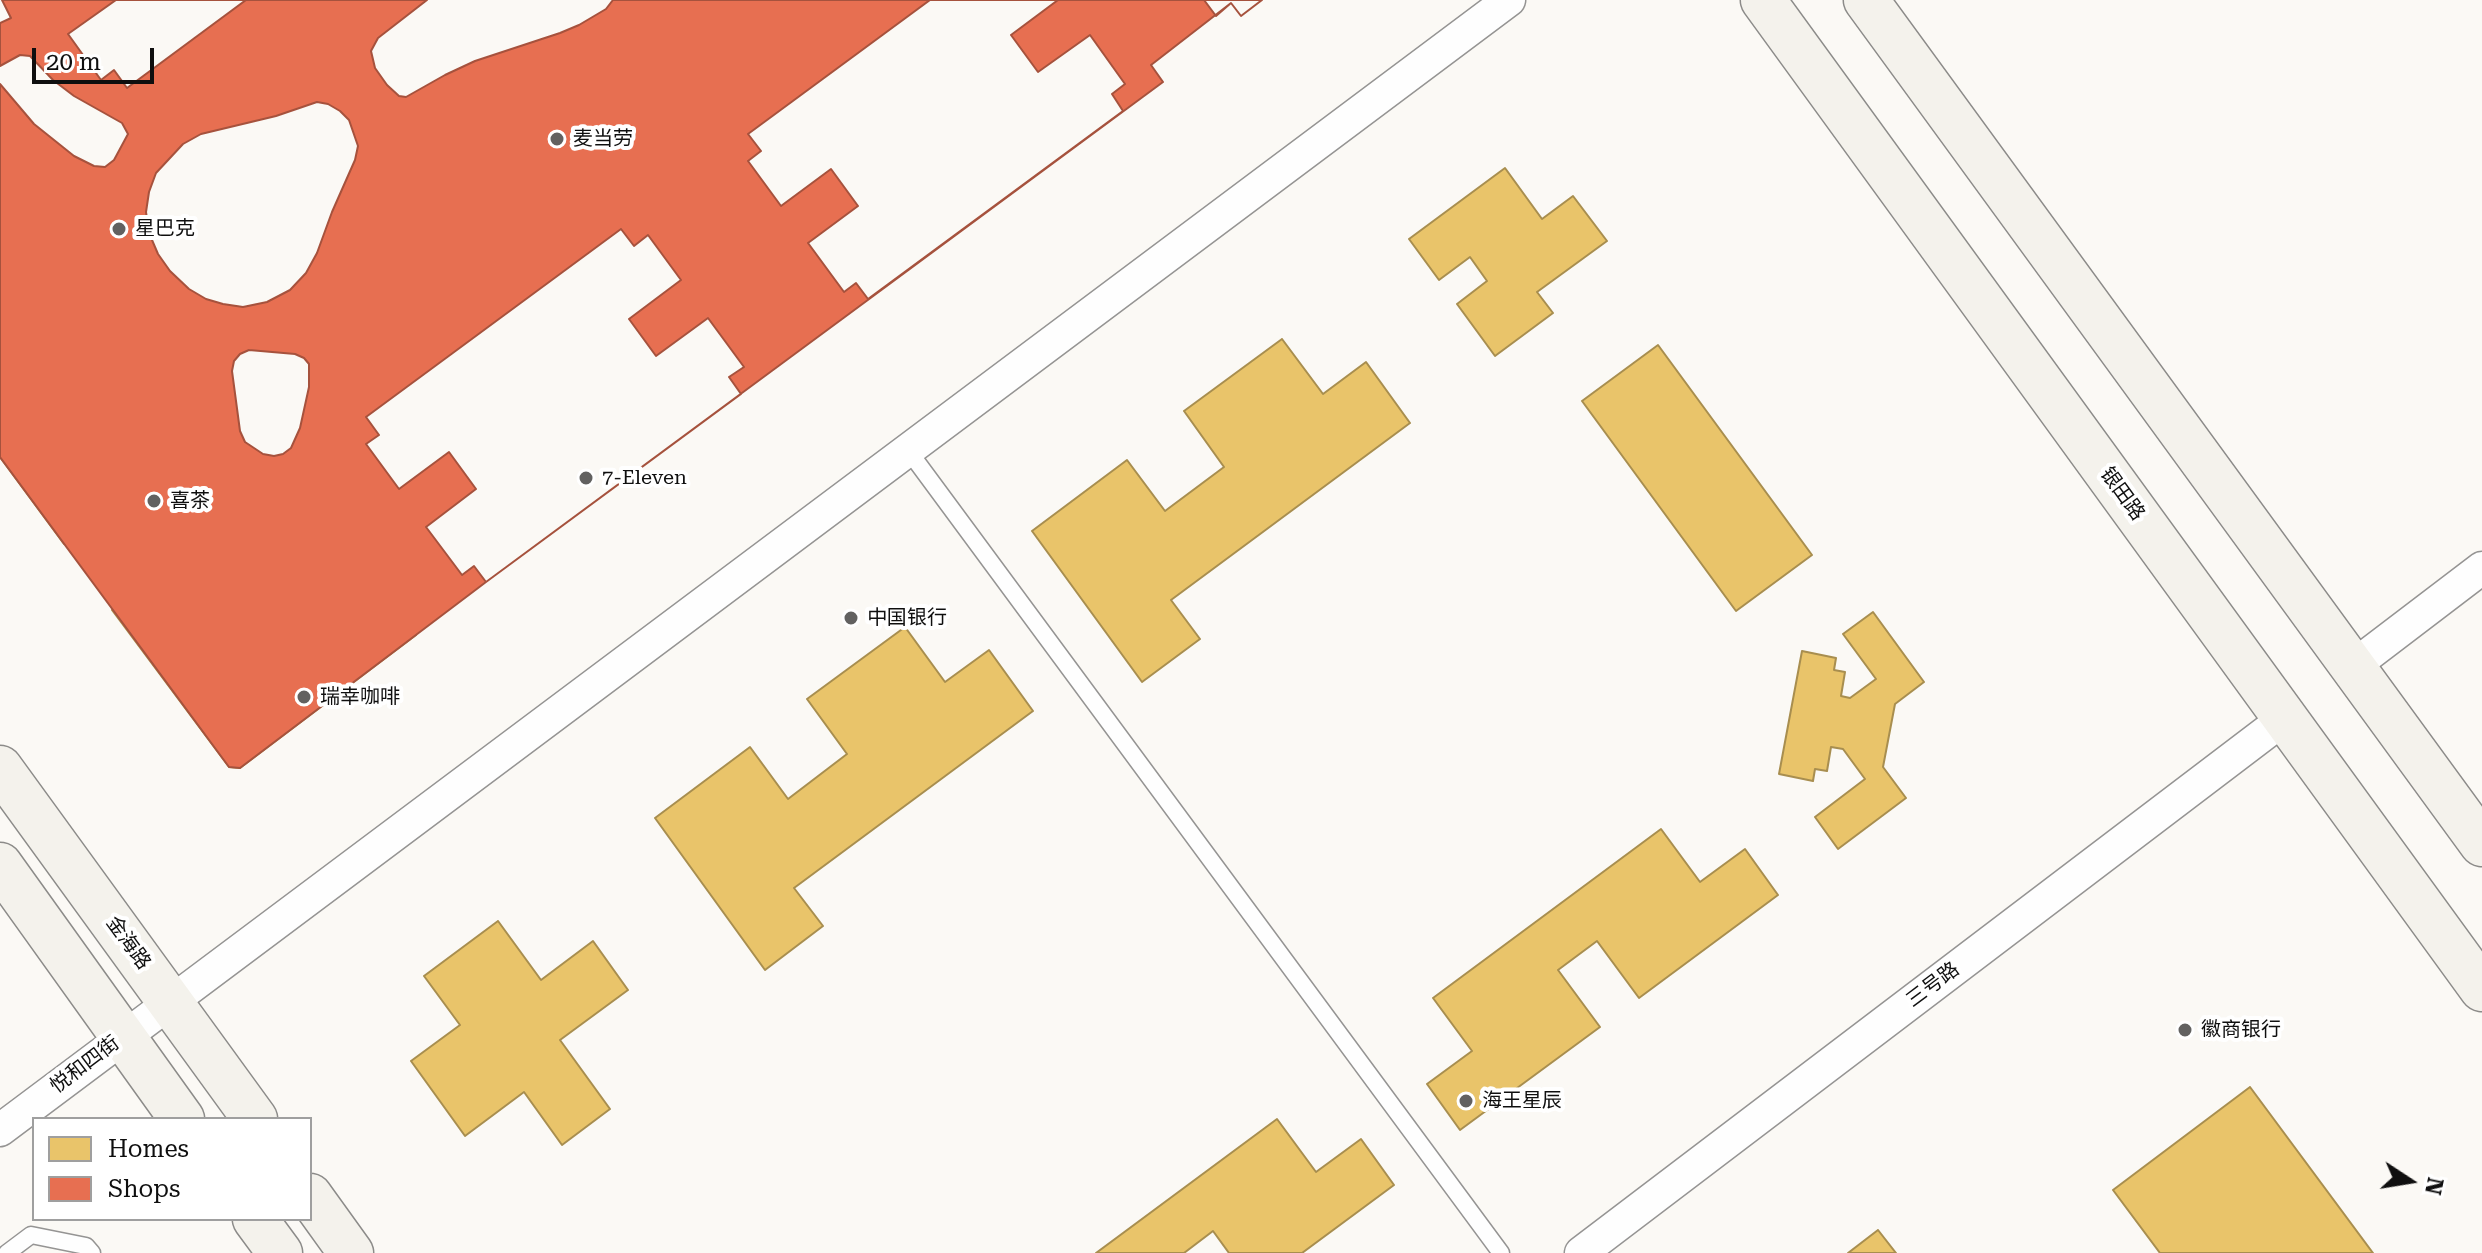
<!DOCTYPE html>
<meta charset="utf-8">
<style>
body{margin:0}
#map{position:relative;width:2482px;height:1253px;overflow:hidden;background:#fbf9f5;font-family:"Roboto Serif",serif}
canvas{display:block}
.legend{position:absolute;left:32px;top:1117px;width:280px;height:104px;box-sizing:border-box;background:#fff;border:2px solid #9f9f9f;margin:0;padding:10px 14px;list-style:none;font-size:24px;color:#0f0f0f}
.legend li{display:flex;align-items:center;gap:16px;height:40px}
.legend b{width:40px;border:2px solid #9f9f9f}
.north{position:absolute;left:2370px;top:1141px;width:80px;height:80px;-webkit-text-stroke:6px #fff;paint-order:stroke;rotate:102deg;font-size:22px;font-weight:700;line-height:32px;text-align:center;color:#0f0f0f}
.north::after{content:'';display:block;margin:auto;width:28px;height:36px;background:#0f0f0f;clip-path:polygon(50% 0,100% 100%,50% 72%,0 100%)}
.scale{position:absolute;left:32px;top:48px;width:122px;height:36px;box-sizing:border-box;border:4px solid #0f0f0f;border-top:0;padding-left:10px;font-size:24px;line-height:28px;white-space:nowrap;color:#0f0f0f;-webkit-text-stroke:6px #fff;paint-order:stroke}
</style>
<div id="map">
<canvas width="2482" height="1253"></canvas>
<ul class="legend">
<li><b style="height:22px;background:#e9c46a"></b>Homes</li>
<li><b style="height:22px;background:#e76f51"></b>Shops</li>
</ul>
<div class="north">N</div>
<div class="scale">20 m</div>
</div>
<script>
const ctx = document.querySelector('canvas').getContext('2d');
ctx.lineJoin = 'round';
function paint(path, color) {
  ctx.fillStyle = color;
  ctx.fill(path, 'evenodd');
}
function poly(rows) {
  const path = new Path2D();
  for (const r of rows) {
    path.moveTo(r[0], r[1]);
    for (let i = 2; i < r.length; i += 2) path.lineTo(r[i], r[i + 1]);
  }
  return path;
}
function trace(path, color, width, dash) {
  ctx.strokeStyle = color;
  ctx.lineWidth = width;
  ctx.lineCap = dash ? 'butt' : 'round';
  ctx.setLineDash(dash || []);
  ctx.stroke(path);
}
function label(font, color, halo, rows, align = 'center') {
  ctx.font = font + ' "Roboto Serif","Noto Sans SC",serif';
  ctx.lineWidth = 8;
  ctx.setLineDash([]);
  ctx.textBaseline = 'middle';
  ctx.strokeStyle = halo;
  ctx.fillStyle = color;
  for (const [text, x, y, turn = 0] of rows) {
    ctx.save();
    ctx.translate(x, y);
    ctx.rotate((+turn || 0) * Math.PI / 180);
    ctx.textAlign = isNaN(turn) ? turn : align;
    if (halo) ctx.strokeText(text, 0, 0);
    ctx.fillText(text, 0, 0);
    ctx.restore();
  }
}
const homes = poly([
 [0,113,47,177,0,212,0,113],
 [1505,168,1542,219,1573,196,1607,241,1537,292,1553,313,1495,356,1457,304,1487,281,1470,257,1439,280,1409,239,1505,168],
 [96,246,227,424,64,544,0,457,0,318,96,246],
 [1282,339,1323,394,1366,362,1410,423,1171,600,1200,639,1142,682,1032,531,1127,460,1165,511,1224,467,1184,411,1282,339],
 [1658,345,1812,555,1736,611,1582,401,1658,345],
 [295,472,416,635,240,768,229,767,112,610,295,472],
 [1873,612,1924,682,1895,704,1883,767,1906,798,1838,849,1815,817,1865,779,1843,749,1831,747,1827,771,1815,769,1813,781,1779,774,1802,651,1836,658,1834,670,1845,672,1841,696,1850,698,1876,679,1843,634,1873,612],
 [905,627,945,682,989,650,1033,711,794,888,823,926,765,970,655,818,750,747,788,799,847,754,807,699,905,627],
 [1661,829,1700,882,1745,849,1778,895,1639,998,1597,941,1558,970,1600,1027,1460,1130,1427,1084,1472,1051,1433,998,1661,829],
 [498,921,541,980,593,941,628,990,560,1040,610,1109,562,1145,524,1092,465,1136,411,1061,460,1025,424,976,498,921],
 [2250,1087,2373,1253,2160,1253,2113,1190,2250,1087],
 [1277,1119,1316,1172,1361,1139,1394,1185,1302,1253,1229,1253,1213,1231,1184,1253,1096,1253,1277,1119],
 [1878,1230,1896,1253,1848,1253,1878,1230]
]);
const shops = poly([
 [2,0,427,0,378,38,371,51,375,68,387,85,399,96,406,97,445,75,475,61,560,33,579,25,606,9,613,0,1262,0,1241,16,1231,3,1151,65,1163,82,486,582,240,768,229,767,0,457,0,84,34,124,74,156,94,166,105,167,114,160,128,134,122,123,74,96,53,80,30,56,20,55,0,66,0,23,11,18,2,0],
 [317,102,328,104,340,111,349,120,358,146,355,160,332,212,317,253,306,273,290,290,267,302,243,307,223,304,206,299,189,289,170,271,158,254,149,233,146,212,149,192,156,173,183,144,201,134,276,116,317,102],
 [249,350,295,354,304,358,309,364,309,387,300,428,291,448,283,454,274,456,263,454,245,442,240,431,232,371,234,361,240,354,249,350],
 [116,0,246,0,127,88,114,70,101,80,68,34,116,0],
 [930,0,1058,0,1011,35,1038,72,1090,35,1125,84,1112,94,1123,111,868,299,856,283,844,292,808,243,858,206,831,169,781,206,748,161,761,151,748,134,930,0],
 [1204,0,1262,0,1241,16,1231,3,1216,16,1204,0],
 [621,229,634,246,648,235,681,280,629,319,656,356,708,318,744,367,729,377,741,394,486,582,474,566,462,575,426,527,476,489,449,452,399,489,366,444,379,435,366,417,621,229]
]);
const lane = poly([
 [908,450,1501,1253],
 [7,1253,31,1235,86,1246,92,1253]
]);
const street = poly([
 [2352,667,2482,568],
 [0,1130,1509,0],
 [1581,1253,2285,718]
]);
const secondary = poly([
 [1763,0,2482,989],
 [1866,0,2482,844],
 [0,768,255,1119],
 [0,865,182,1119],
 [310,1196,351,1253],
 [255,1219,280,1253]
]);
const markers = [
 [557,139,8,"#626160"],
 [119,229,8,"#626160"],
 [586,478,8,"#626160"],
 [154,501,8,"#626160"],
 [851,618,8,"#626160"],
 [304,697,8,"#626160"],
 [2185,1030,8,"#626160"],
 [1466,1101,8,"#626160"]
];
const poiNames = [
 ["麦当劳",573,139],
 ["星巴克",135,229],
 ["7-Eleven",602,478],
 ["喜茶",170,501],
 ["中国银行",867,618],
 ["瑞幸咖啡",320,697],
 ["徽商银行",2201,1030],
 ["海王星辰",1482,1101]
];
const streetNames = [
 ["银田路",2122,494,54],
 ["金海路",128,943,54],
 ["三号路",1933,985,-37],
 ["悦和四街",85,1065,-37]
];
paint(homes, '#e9c46a');
trace(homes, '#a88e4f', 2);
paint(shops, '#e76f51');
trace(shops, '#a6523d', 2);
trace(lane, '#959493', 19);
trace(street, '#959493', 35);
trace(secondary, '#8c8b89', 47);
trace(lane, '#fefefe', 16);
trace(street, '#fefefe', 32);
trace(secondary, '#f4f2ec', 44);
for (const [x, y, r, color] of markers) {
  const dot = new Path2D();
  dot.arc(x, y, r, 0, 2 * Math.PI);
  ctx.fillStyle = color;
  ctx.fill(dot);
  trace(dot, '#fff', 3);
}
label('20px', '#0f0f0f', '#fff', poiNames, 'left');
label('20px', '#0f0f0f', '#fff', streetNames);
</script>
